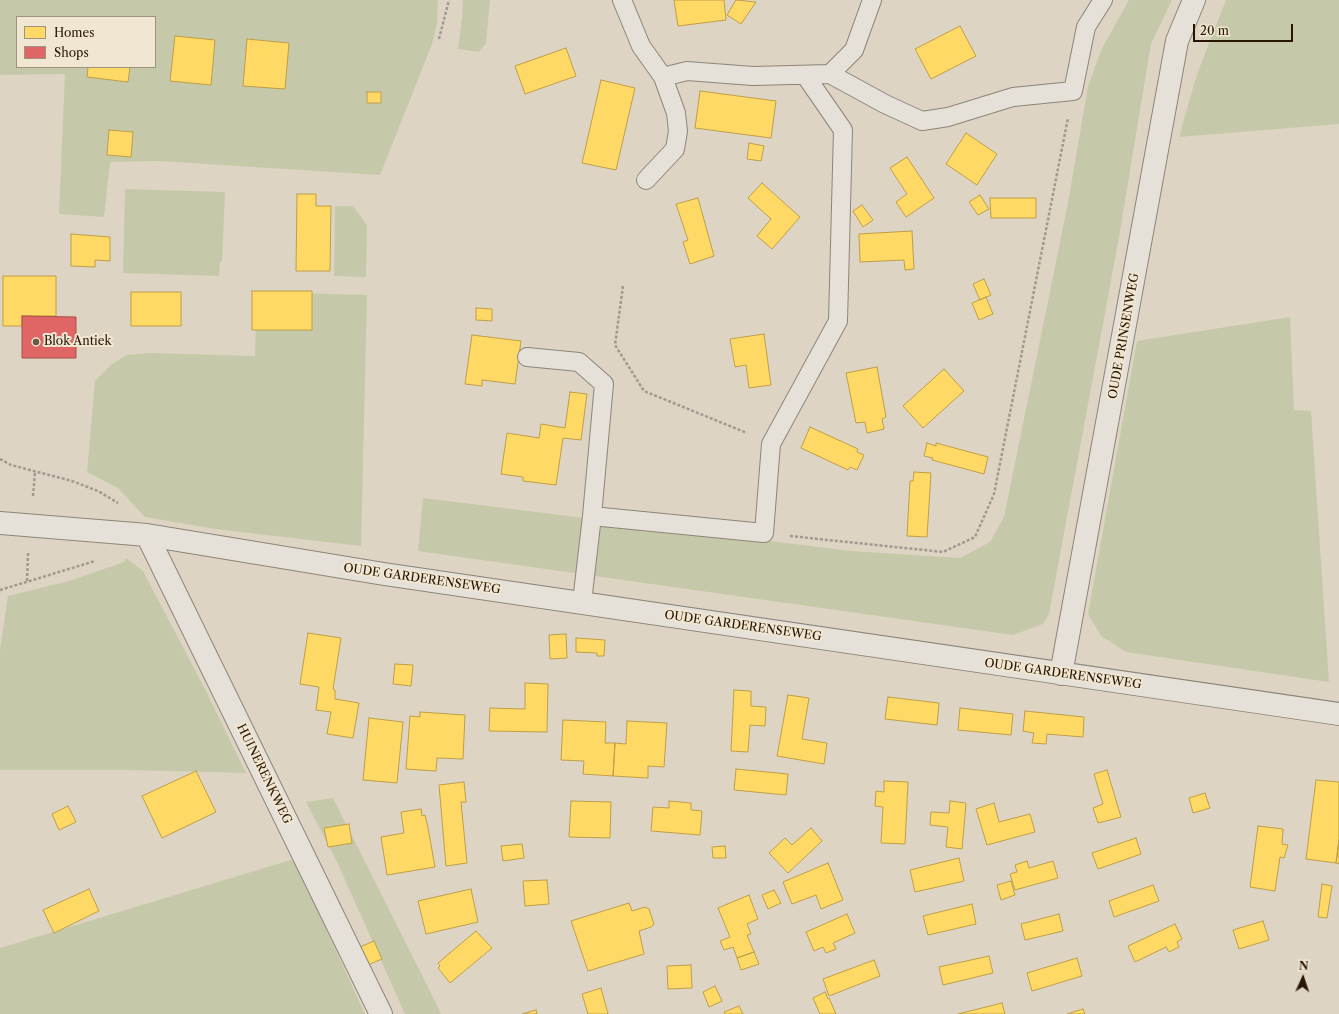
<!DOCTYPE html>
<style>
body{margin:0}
#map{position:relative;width:1339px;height:1014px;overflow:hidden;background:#ded4c4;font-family:"Libre Caslon Text",serif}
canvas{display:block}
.legend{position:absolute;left:16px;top:16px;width:140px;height:52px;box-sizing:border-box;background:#f0e6d2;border:1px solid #a0937e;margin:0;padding:5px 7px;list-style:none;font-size:12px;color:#281600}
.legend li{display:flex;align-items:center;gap:8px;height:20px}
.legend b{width:20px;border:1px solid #a0937e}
.north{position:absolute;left:1283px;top:958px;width:40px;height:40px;-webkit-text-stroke:3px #f0e6d2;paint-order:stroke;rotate:3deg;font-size:11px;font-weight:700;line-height:16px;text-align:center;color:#281600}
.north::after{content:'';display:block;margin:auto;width:14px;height:18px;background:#281600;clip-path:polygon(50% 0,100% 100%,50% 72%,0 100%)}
.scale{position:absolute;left:1193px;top:24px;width:100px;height:18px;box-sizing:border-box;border:2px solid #281600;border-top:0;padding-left:5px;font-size:12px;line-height:14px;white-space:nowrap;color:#281600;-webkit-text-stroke:3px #f0e6d2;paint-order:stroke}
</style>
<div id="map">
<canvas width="1339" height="1014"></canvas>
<ul class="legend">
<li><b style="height:11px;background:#ffd966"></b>Homes</li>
<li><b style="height:11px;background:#e06666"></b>Shops</li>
</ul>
<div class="north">N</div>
<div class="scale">20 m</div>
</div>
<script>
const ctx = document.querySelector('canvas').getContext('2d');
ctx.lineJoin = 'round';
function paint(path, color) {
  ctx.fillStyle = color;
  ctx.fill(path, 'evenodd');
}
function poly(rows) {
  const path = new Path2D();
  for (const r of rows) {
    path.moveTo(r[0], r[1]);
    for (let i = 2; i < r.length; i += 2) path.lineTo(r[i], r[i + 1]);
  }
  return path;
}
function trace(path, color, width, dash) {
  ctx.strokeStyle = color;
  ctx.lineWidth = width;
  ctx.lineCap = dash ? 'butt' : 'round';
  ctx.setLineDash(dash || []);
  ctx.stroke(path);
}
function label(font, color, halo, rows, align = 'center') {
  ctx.font = font + ' "Libre Caslon Text",serif';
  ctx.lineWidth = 4;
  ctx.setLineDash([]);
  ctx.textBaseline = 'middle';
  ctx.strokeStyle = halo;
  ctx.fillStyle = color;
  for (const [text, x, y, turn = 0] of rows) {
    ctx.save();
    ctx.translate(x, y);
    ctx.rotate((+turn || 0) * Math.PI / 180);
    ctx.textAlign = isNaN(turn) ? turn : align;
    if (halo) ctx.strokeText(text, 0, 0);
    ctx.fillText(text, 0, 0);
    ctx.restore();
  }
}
const green = poly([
 [0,0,438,0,437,24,432,44,380,175,159,161,110,162,104,217,59,214,65,74,0,75],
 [17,17,155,17,155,67,17,67],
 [463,0,490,0,486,43,479,52,458,49,462,18],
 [1129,0,1172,0,1151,44,1118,243,1049,614,1043,624,1013,635,418,551,423,498,851,551,960,558,990,542,1004,517,1068,203,1088,86,1102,48],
 [1226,0,1339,0,1339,124,1179,137,1197,74],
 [125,189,225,192,222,262,220,262,219,276,123,273],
 [335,206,353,206,367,225,366,277,334,276],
 [257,292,367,295,361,546,215,529,145,517,118,488,87,472,95,381,111,365,126,355,150,353,255,356],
 [1290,317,1294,410,1311,411,1329,682,1126,652,1101,636,1088,614,1137,341],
 [126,558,143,571,206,691,246,773,129,770,0,770,0,650,8,596,69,581,124,562],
 [333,798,436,1003,441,1014,405,1014,337,862,306,802],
 [294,859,365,1014,0,1014,0,948]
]);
const homes = poly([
 [674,0,724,0,726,20,678,26,674,0],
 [736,0,756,2,741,24,727,15,736,0],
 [960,26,976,56,931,79,915,49,960,26],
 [175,36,215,40,211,85,170,81,175,36],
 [247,39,289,43,285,89,243,86,247,39],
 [566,48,576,76,525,94,515,66,566,48],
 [88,67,130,67,128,82,87,77,88,67],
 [601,80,635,88,616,170,582,163,601,80],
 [700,91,776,101,771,138,695,128,700,91],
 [367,92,381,92,381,103,367,103,367,92],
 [109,130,133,132,131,157,107,155,109,130],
 [966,133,997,154,977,185,946,164,966,133],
 [749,143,764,146,761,161,747,159,749,143],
 [907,157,934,198,906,217,896,202,907,194,890,168,907,157],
 [762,183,800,217,772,249,757,236,771,219,748,198,762,183],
 [297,194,316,194,316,206,331,206,330,271,296,271,297,194],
 [980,195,989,209,978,215,969,202,980,195],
 [698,198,714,256,690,264,683,242,688,240,676,204,698,198],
 [990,198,1036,198,1036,218,991,218,990,198],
 [862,205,873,220,863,227,853,211,862,205],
 [912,231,914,269,905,270,904,260,860,262,859,234,912,231],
 [71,234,110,237,110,261,95,260,95,267,71,266,71,234],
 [3,276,56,276,56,316,22,316,22,326,3,326,3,276],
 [984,279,991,295,980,300,973,284,984,279],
 [252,291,312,291,312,330,252,330,252,291],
 [131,292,181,292,181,326,131,326,131,292],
 [986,297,993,314,979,320,972,303,986,297],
 [476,308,492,309,492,321,476,320,476,308],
 [764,334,771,385,749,388,746,365,735,367,730,339,764,334],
 [472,335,521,341,515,384,482,380,482,386,465,384,472,335],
 [877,367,886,417,882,419,884,429,867,433,865,422,856,423,846,373,877,367],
 [944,369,964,391,923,428,903,406,944,369],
 [570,392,587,394,581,440,563,438,556,485,523,481,523,477,501,474,507,433,539,438,541,424,565,428,570,392],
 [810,427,858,449,857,452,864,455,857,470,850,467,848,470,801,448,810,427],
 [927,443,936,446,936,443,988,457,984,474,932,460,933,458,924,456,927,443],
 [914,472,931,473,927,537,907,536,910,481,913,481,914,472],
 [308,633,341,638,333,689,335,690,335,699,359,703,353,738,327,734,331,712,316,710,319,687,300,684,308,633],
 [566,634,567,658,550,659,549,635,566,634],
 [576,638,605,640,604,656,597,656,597,653,576,652,576,638],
 [395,664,413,665,411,686,393,684,395,664],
 [525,683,548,684,547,732,489,731,490,708,525,709,525,683],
 [734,690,751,691,751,706,766,707,765,726,750,725,748,752,731,751,734,690],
 [788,695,809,698,802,739,827,743,824,764,777,756,788,695],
 [888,697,939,703,937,725,885,719,888,697],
 [960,708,1013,714,1011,735,958,730,960,708],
 [1025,711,1084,717,1083,737,1047,734,1046,744,1032,743,1034,733,1023,731,1025,711],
 [420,712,465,715,463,759,437,758,436,771,406,769,410,716,420,717,420,712],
 [369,718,403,722,397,783,363,780,369,718],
 [563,720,606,722,605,743,615,743,613,776,583,774,584,761,561,760,563,720],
 [627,721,667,723,664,767,648,766,648,778,613,776,615,743,626,744,627,721],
 [736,769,788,774,786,795,734,790,736,769],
 [1107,770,1121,817,1098,823,1093,808,1103,804,1094,774,1107,770],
 [196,771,216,812,162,838,142,796,196,771],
 [1316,780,1339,782,1339,840,1336,863,1306,859,1316,780],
 [884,781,908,782,905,844,881,843,883,807,875,806,876,791,884,792,884,781],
 [464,782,466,802,461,802,467,863,446,866,439,785,464,782],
 [1205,793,1210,808,1193,813,1189,798,1205,793],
 [571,801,611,802,610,838,569,837,571,801],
 [669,801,691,803,691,810,702,811,700,835,651,831,653,807,669,808,669,801],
 [950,801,966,803,962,849,946,847,948,827,930,825,931,812,949,813,950,801],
 [994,803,999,822,1030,814,1035,832,987,845,976,809,994,803],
 [68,806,76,822,59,830,52,814,68,806],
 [421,809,422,816,425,815,428,828,435,867,387,875,381,837,404,833,401,812,421,809],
 [349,824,352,843,328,847,324,828,349,824],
 [1258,826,1283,829,1282,844,1288,845,1284,858,1280,857,1275,891,1250,887,1258,826],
 [811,828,822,841,788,873,769,853,785,838,792,845,811,828],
 [1136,838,1141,854,1098,869,1092,853,1136,838],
 [1339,840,1339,864,1336,863,1339,840],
 [522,844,524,858,503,861,501,846,522,844],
 [725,846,726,858,713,858,712,847,725,846],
 [959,858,964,881,915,892,910,870,959,858],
 [1027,861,1029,868,1053,861,1058,878,1015,890,1010,874,1017,872,1015,865,1027,861],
 [828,863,843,900,821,909,816,895,792,904,783,882,828,863],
 [547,880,549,904,525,906,523,881,547,880],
 [1011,881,1015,895,1001,900,997,885,1011,881],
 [1322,884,1332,886,1327,918,1318,917,1322,884],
 [1153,885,1159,901,1114,917,1109,901,1153,885],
 [89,889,99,911,54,933,43,910,89,889],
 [471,889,478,922,426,934,418,901,471,889],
 [774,890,781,903,768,909,762,895,774,890],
 [749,895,758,919,747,924,751,934,747,935,754,952,737,958,733,947,724,950,720,941,730,937,718,908,749,895],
 [629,903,632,911,645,907,649,909,654,924,651,927,639,931,644,954,588,971,571,921,629,903],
 [972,904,976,924,928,935,923,916,972,904],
 [847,914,855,933,833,943,836,949,826,953,823,947,814,951,806,932,847,914],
 [1059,914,1063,931,1025,940,1021,924,1059,914],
 [1263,921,1269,940,1239,949,1233,930,1263,921],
 [1175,924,1182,939,1177,942,1179,947,1169,952,1166,947,1135,962,1128,946,1175,924],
 [476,931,492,948,450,983,438,968,440,966,438,963,476,931],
 [374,941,382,959,368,965,360,947,374,941],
 [754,952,759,964,741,970,737,958,754,952],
 [989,956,993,973,943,985,939,967,989,956],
 [1077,958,1082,976,1032,991,1027,973,1077,958],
 [874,960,880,976,829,996,823,979,874,960],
 [691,965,692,988,668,989,667,966,691,965],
 [715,986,722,1001,709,1007,703,992,715,986],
 [601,988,608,1014,588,1014,582,994,601,988],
 [825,992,828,999,829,998,836,1014,820,1014,813,998,825,992],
 [1002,1003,1005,1014,958,1014,1002,1003],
 [739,1006,743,1014,725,1014,724,1012,739,1006],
 [1083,1009,1085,1014,1067,1014,1083,1009],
 [536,1010,537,1014,522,1014,536,1010]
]);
const shops = poly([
 [22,316,76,317,76,358,22,358,22,316]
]);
const path = poly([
 [439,39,449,0],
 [623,286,615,345,644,391,747,433],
 [0,459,11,465,72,481,98,491,118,503],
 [33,496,35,472],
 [790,536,943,552,975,537,994,494,1068,118],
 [27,581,28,553],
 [0,590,95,561]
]);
const lane = poly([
 [622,0,641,46,663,77,676,113,678,131,675,149,646,180],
 [830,74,854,50,872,0],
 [663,77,687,71,753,76,830,74,885,104,922,121,948,117,1013,97,1073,91,1086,27,1103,0],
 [527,357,579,362,604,384,592,516,582,602],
 [592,516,764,533,771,444,838,321,843,130,805,75]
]);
const street = poly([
 [0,523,147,535,384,574,1339,714],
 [147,535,381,1014],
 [1061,674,1177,41,1194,0]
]);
const markers = [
 [36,342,4,"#685845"]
];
const streetNames = [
 ["OUDE PRINSENWEG",1124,336,-80],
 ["OUDE GARDERENSEWEG",422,579,8],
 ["OUDE GARDERENSEWEG",743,626,8],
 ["OUDE GARDERENSEWEG",1063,674,8],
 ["HUINERENKWEG",264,774,64]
];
const poiNames = [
 ["Blok Antiek",44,342]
];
paint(green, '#c6c9a9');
paint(homes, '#ffd966');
trace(homes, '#be9e47', 1);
paint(shops, '#e06666');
trace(shops, '#a94e47', 1);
trace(lane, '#8d8579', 20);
trace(street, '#8d8579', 24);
trace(path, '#a09a92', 2.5, [3, 2]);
trace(lane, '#e5e1d8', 18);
trace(street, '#e5e1d8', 22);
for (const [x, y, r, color] of markers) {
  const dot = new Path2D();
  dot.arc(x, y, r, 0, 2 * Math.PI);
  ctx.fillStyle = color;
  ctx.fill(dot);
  trace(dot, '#f0e6d2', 1.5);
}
label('12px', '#281600', '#f0e6d2', streetNames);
label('12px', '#281600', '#f0e6d2', poiNames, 'left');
</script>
